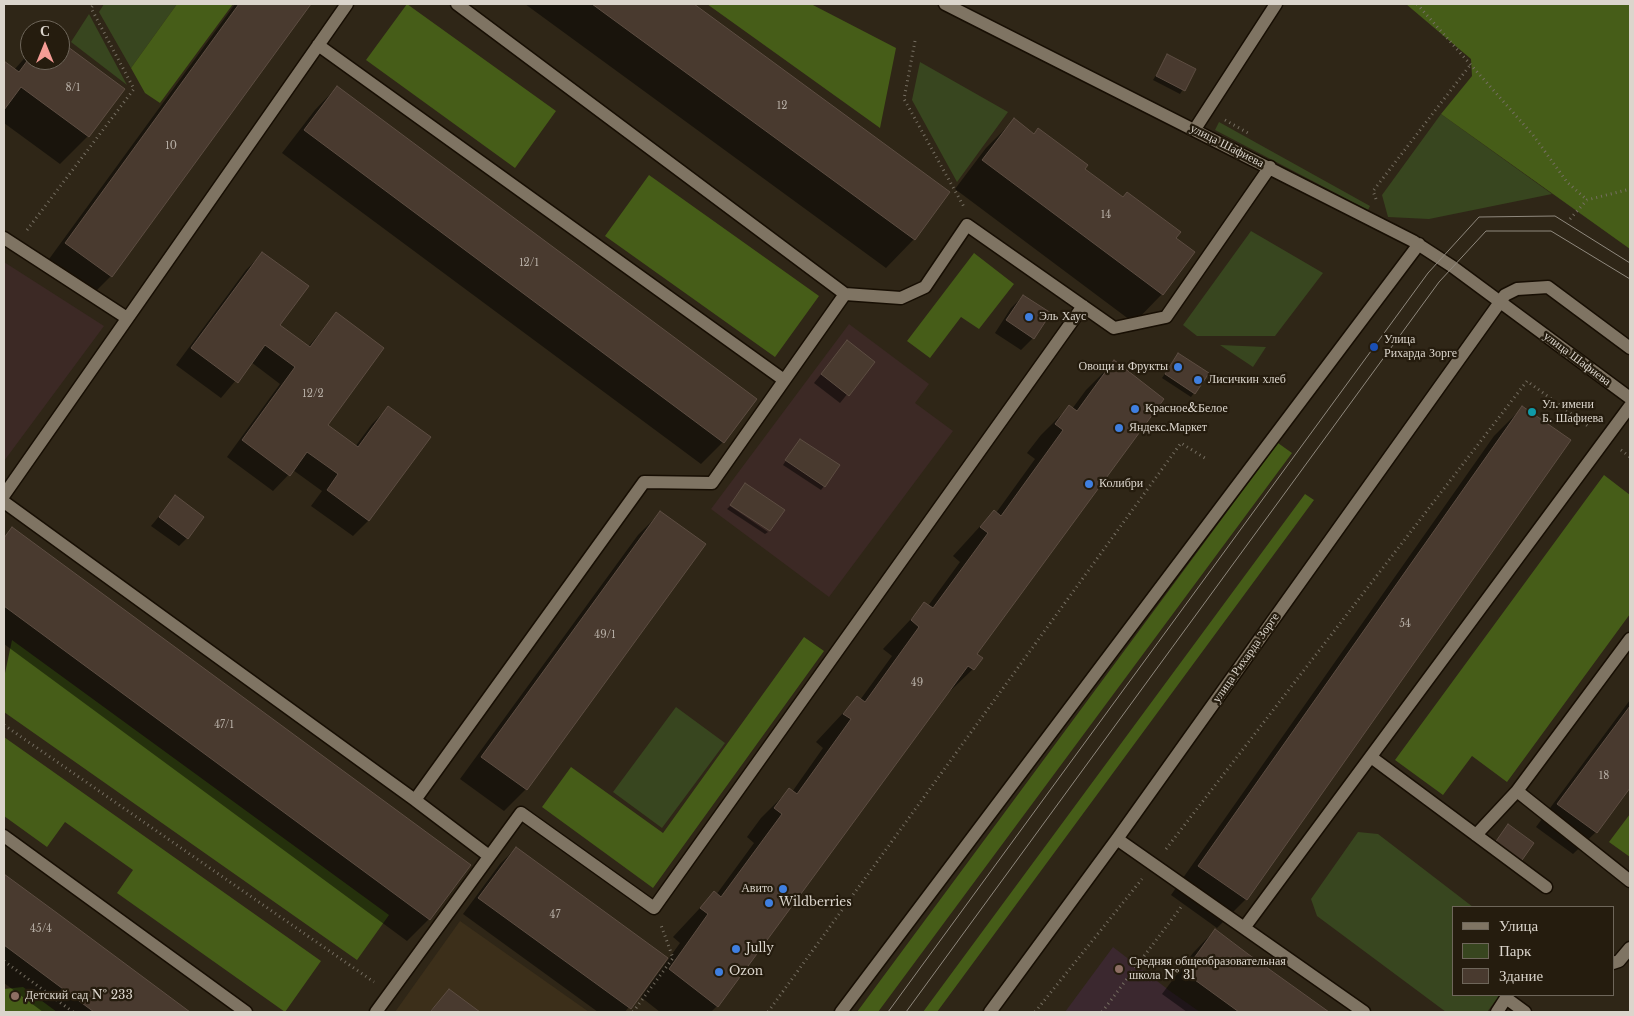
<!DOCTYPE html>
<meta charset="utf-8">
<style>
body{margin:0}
#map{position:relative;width:1634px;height:1016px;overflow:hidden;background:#2f2617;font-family:"Libre Baskerville",serif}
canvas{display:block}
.frame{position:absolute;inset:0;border:5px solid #dbd5cc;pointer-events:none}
.legend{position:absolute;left:1452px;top:906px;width:162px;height:90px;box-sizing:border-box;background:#251c0e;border:1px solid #6e665a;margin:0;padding:6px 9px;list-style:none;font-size:15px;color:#dbd5cc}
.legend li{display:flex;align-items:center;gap:10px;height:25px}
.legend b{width:25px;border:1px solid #6e665a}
.north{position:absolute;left:20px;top:20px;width:50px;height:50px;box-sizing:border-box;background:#251c0e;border:1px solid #6e665a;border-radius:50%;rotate:0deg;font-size:14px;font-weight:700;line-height:20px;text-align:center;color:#dbd5cc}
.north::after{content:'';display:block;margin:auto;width:18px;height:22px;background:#f59c95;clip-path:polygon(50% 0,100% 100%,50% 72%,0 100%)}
</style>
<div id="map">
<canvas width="1634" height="1016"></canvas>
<div class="frame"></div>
<ul class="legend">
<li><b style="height:6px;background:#7f7463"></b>Улица</li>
<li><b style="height:14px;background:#38461f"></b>Парк</li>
<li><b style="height:14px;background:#493a2f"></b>Здание</li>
</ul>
<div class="north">С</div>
</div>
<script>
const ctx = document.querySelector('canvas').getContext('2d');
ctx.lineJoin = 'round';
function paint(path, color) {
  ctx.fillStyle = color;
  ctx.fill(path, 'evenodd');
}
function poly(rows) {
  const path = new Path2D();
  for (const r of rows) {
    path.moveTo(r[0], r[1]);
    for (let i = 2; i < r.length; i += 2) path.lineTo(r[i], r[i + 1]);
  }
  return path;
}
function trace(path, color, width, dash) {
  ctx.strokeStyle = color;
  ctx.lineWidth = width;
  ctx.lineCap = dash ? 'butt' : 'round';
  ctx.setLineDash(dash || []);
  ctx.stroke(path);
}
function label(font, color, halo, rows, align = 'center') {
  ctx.font = font + ' "Libre Baskerville",serif';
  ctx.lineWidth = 4.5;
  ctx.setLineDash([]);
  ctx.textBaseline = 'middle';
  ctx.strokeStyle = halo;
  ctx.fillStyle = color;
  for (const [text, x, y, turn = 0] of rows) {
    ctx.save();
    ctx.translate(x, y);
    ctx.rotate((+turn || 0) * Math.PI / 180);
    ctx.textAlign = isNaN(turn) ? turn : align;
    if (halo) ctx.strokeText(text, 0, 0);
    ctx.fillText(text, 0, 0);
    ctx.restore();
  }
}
const built = poly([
 [460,921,589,1012,395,1012]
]);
const industrial = poly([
 [4,262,104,326,4,461],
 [849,324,929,384,915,403,953,431,829,597,711,509]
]);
const education = poly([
 [1113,947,1170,991,1200,1012,1065,1012]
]);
const green = poly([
 [104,4,177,4,131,68,99,12],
 [89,14,127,85,71,42],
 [920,62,1008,112,957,182,912,100],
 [1441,114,1552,194,1429,219,1388,217,1382,195],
 [1219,122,1370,206,1368,210,1215,130],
 [1251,231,1323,273,1275,336,1197,336,1183,325],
 [1220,345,1266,347,1253,367],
 [676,707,725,743,662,828,613,792],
 [1358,832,1378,834,1473,907,1453,907,1453,995,1500,995,1487,1012,1446,1012,1317,916,1311,899]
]);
const forest = poly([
 [177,4,233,4,160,103,145,93,131,68],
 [407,4,556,111,515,168,366,60],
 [707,4,811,4,896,48,880,128],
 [1406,4,1630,4,1630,249,1441,114,1472,76,1471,59],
 [649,175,819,296,775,357,605,236],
 [974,253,1014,284,979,329,961,317,930,358,907,341],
 [1278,443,1292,453,878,1012,857,1012],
 [1604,475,1630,495,1630,614,1507,782,1472,756,1443,795,1395,760],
 [1305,494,1314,500,937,1012,923,1012],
 [804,637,824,651,653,888,542,807,571,767,663,833],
 [12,640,389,915,357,960,4,712,4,678],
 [4,737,321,961,285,1012,117,893,133,870,65,822,47,847,4,816],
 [1630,814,1630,857,1609,842],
 [23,987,57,1012,4,1012,4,989]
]);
const shadow = poly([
 [235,4,309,4,111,276,89,298,44,266],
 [525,4,692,4,949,192,914,239,886,268],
 [60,43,88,136,60,164,4,123,4,62,14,70,30,52,30,60,60,60],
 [1168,56,1195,70,1180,94,1153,80],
 [337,87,723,442,701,464,282,153,315,110],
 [1014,120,1084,169,1193,253,1162,294,1134,323,955,189,986,148],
 [262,254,279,325,308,347,336,314,326,425,355,447,372,424,388,408,369,520,353,536,311,506,322,491,293,470,273,491,227,457,280,384,251,362,221,398,176,365,246,270],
 [1023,296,1033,338,1021,350,995,333,1011,308],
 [847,342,873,362,840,403,814,383],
 [1178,355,1194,393,1191,397,1162,378],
 [1114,362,976,654,973,669,944,697,717,1006,711,1012,660,1012,641,997,680,943,673,937,714,893,716,895,754,843,747,837,761,818,789,790,792,792,823,748,816,742,857,698,860,700,892,656,883,649,925,604,928,606,960,562,953,556,994,511,996,513,1035,459,1027,453,1041,435,1069,407,1072,409,1086,390],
 [1523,407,1569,440,1246,899,1217,928,1171,895,1494,436],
 [797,444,824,486,821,490,783,465],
 [175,497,187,538,179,546,151,526],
 [730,506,768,532,765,534,727,509],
 [660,513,526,789,504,811,460,779,638,535],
 [12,529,469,865,429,919,407,941,4,644,4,537],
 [1630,700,1630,786,1596,832,1573,854,1536,827],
 [516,848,666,958,625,1012,598,1012,463,914,500,864],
 [4,875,188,1012,43,1012,4,983],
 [1215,930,1328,1012,1187,1012,1162,994,1193,953],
 [449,991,478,1012,429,1012]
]);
const building = poly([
 [239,4,311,4,112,277,65,243,239,4],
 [592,4,694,4,950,192,915,240,592,4],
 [60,41,125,89,89,137,21,87,4,110,4,61,19,72,30,57,30,60,60,60,60,41],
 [1167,54,1196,69,1185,91,1156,76,1167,54],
 [337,86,757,399,724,443,304,130,337,86],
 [1014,118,1034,134,1038,128,1088,165,1085,169,1123,197,1127,192,1181,232,1176,238,1195,252,1163,295,982,160,1014,118],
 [262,252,309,286,280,325,310,347,336,312,384,348,328,425,358,447,388,406,431,437,369,521,327,490,338,474,307,452,290,476,242,440,295,367,265,345,238,383,191,348,262,252],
 [1023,295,1051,313,1034,339,1006,320,1023,295],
 [847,340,875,362,849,396,821,374,847,340],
 [1178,353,1209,373,1195,394,1165,374,1178,353],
 [1114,360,1164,399,977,654,983,658,974,670,968,666,718,1007,669,969,708,914,700,908,714,891,721,897,782,814,774,808,789,788,797,794,851,719,843,714,857,696,865,702,919,627,911,620,924,602,933,608,988,533,980,527,994,510,1001,516,1063,430,1055,424,1069,405,1077,411,1114,360],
 [1522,406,1571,440,1247,900,1198,866,1522,406],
 [800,439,840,465,825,487,785,460,800,439],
 [745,483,785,510,770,531,730,505,745,483],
 [175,495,204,517,188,539,159,517,175,495],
 [660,511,706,544,527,790,481,757,660,511],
 [12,527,471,865,430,920,4,606,4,538,12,527],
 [1630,706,1630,788,1597,833,1557,804,1630,706],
 [1508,824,1534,843,1520,863,1494,844,1508,824],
 [516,847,668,958,631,1009,478,898,516,847],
 [4,874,57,913,190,1012,94,1012,4,945,4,874],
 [1215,929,1248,954,1329,1012,1239,1012,1184,972,1215,929],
 [449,989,480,1012,430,1012,449,989]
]);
const path = poly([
 [1417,4,1533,135,1567,182,1587,200],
 [915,41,904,99,964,207],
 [1225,120,1248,133],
 [1376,199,1373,191,1471,64],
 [1570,219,1587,200,1630,189],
 [27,230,134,89,91,8,94,4],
 [1621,450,1630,457],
 [4,725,374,982],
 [1166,849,1527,381,1589,427],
 [4,961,73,1012],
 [633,1012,673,958,661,925],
 [768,1012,1181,443,1208,460],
 [1035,1012,1142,879],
 [1102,1012,1181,907]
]);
const minor = poly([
 [457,4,845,294,901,298,925,287,967,225,1114,328,1166,317,1270,167],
 [945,4,1413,241,1453,267,1630,398],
 [318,45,784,380],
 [1195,129,1276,4],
 [4,238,127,318],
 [4,495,347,4],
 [4,502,415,800,644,482,712,483,845,294],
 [1630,639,1517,791,1630,881],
 [1371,757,1546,887],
 [415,800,489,856],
 [1476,835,1517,791],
 [4,836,246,1012],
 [1117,839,1364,1012],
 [1244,928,1630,406],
 [1613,963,1619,961,1630,948],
 [376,1012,521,813,654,908,1083,306],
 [841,1012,1419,244],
 [990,1012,1117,839,1505,295,1517,289,1548,287,1630,348],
 [1497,1012,1506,998,1525,1012]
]);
const tram = poly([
 [888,1012,1428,273,1479,217,1555,216,1630,263],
 [906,1012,1439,282,1486,231,1551,231,1630,279]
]);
const markers = [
 [1029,317,5,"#3f7fe0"],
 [1374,347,5,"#1a4fb4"],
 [1178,367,5,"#3f7fe0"],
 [1198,380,5,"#3f7fe0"],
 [1135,409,5,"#3f7fe0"],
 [1532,412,5,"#0f9aa8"],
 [1119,428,5,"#3f7fe0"],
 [1089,484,5,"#3f7fe0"],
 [783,889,5,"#3f7fe0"],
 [769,903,5,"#3f7fe0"],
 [736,949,5,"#3f7fe0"],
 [1119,969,5,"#8d6e63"],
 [719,972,5,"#3f7fe0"],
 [15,996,5,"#8d6e63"]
];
const numberNames = [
 ["8/1",73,88],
 ["12",782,106],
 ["10",171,146],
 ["14",1106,215],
 ["12/1",529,263],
 ["12/2",313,394],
 ["54",1405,624],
 ["49/1",605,635],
 ["49",917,683],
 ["47/1",224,725],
 ["18",1604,776],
 ["47",555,915],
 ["45/4",41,929]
];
const streetNames = [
 ["улица Шафиева",1227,146,27],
 ["улица Шафиева",1577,359,37],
 ["улица Рихарда Зорге",1246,658,-55]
];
const poiNames = [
 ["Эль Хаус",1039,317],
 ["Улица",1384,340],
 ["Рихарда Зорге",1384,354],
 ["Овощи и Фрукты",1168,367,"right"],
 ["Лисичкин хлеб",1208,380],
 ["Ул. имени",1542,405],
 ["Б. Шафиева",1542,419],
 ["Красное&Белое",1145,409],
 ["Яндекс.Маркет",1129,428],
 ["Колибри",1099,484],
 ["Авито",773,889,"right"],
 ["Wildberries",779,903],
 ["Jully",746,949],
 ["Средняя общеобразовательная",1129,962],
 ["школа № 31",1129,976],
 ["Ozon",729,972],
 ["Детский сад № 233",25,996]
];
paint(built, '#3c2f1a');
paint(industrial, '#3c2925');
paint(education, '#3b282f');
paint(green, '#38461f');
paint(forest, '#465d18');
paint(shadow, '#0007');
paint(building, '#493a2f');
trace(building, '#5d4d42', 1);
trace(minor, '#170e03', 15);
trace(path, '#766f62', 3, [1, 4]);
trace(minor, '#7f7463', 12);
trace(tram, '#90897e', 1);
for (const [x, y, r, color] of markers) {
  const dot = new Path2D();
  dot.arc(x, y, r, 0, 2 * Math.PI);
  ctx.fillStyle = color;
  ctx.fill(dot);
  trace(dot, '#251c0e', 2);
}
label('10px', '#b6aea5', null, numberNames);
label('12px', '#dbd5cc', '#251c0e', streetNames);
label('12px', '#dbd5cc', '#251c0e', poiNames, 'left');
</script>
